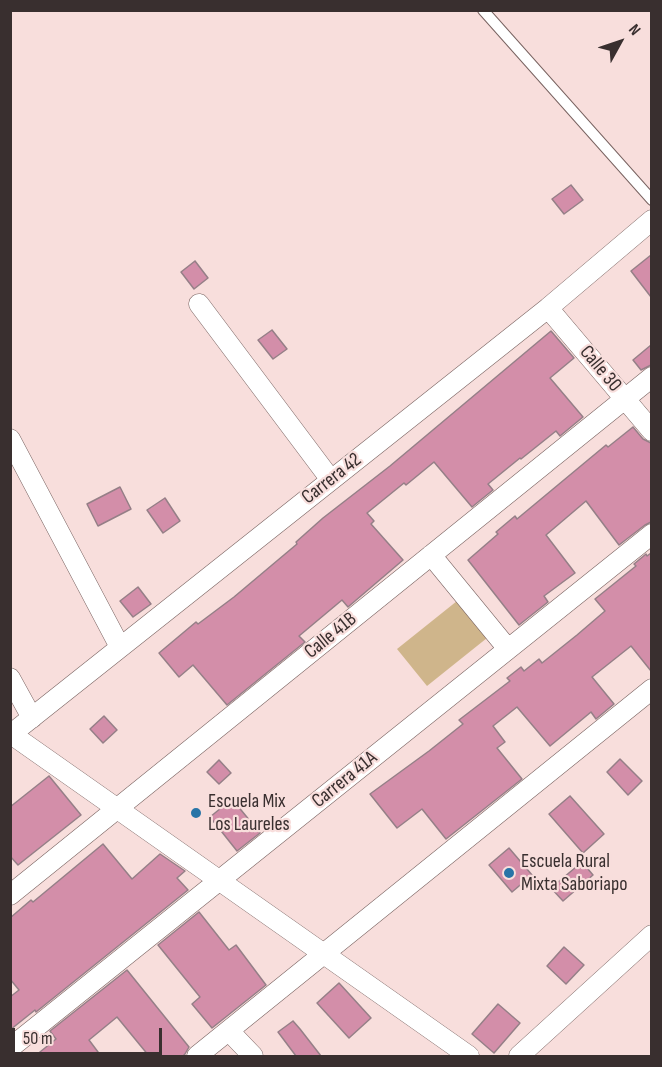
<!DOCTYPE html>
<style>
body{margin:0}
#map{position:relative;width:662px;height:1067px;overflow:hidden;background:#f8dedc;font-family:"Sofia Sans Condensed",sans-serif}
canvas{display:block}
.frame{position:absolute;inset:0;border:12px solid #392f2f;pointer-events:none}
.north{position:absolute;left:590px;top:12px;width:60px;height:60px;-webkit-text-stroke:4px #f8dedc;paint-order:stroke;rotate:50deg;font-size:16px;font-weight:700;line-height:24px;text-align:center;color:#392f2f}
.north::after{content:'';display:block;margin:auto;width:21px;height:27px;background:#392f2f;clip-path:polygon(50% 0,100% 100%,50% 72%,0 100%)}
.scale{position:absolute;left:12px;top:1028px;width:150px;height:27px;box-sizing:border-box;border:3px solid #392f2f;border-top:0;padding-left:8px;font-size:18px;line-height:21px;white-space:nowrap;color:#392f2f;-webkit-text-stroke:4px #f8dedc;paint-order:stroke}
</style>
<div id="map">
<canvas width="662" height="1067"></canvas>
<div class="frame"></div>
<div class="north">N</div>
<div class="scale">50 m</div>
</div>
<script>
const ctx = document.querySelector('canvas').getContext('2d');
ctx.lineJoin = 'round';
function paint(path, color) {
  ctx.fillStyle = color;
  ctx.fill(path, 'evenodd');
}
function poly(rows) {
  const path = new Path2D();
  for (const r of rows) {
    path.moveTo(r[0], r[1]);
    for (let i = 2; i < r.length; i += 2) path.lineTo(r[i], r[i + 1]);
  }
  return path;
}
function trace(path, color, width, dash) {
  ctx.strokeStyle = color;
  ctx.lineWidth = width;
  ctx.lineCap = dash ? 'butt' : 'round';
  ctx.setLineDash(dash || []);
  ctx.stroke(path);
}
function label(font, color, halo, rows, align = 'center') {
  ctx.font = font + ' "Sofia Sans Condensed",sans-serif';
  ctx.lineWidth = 4.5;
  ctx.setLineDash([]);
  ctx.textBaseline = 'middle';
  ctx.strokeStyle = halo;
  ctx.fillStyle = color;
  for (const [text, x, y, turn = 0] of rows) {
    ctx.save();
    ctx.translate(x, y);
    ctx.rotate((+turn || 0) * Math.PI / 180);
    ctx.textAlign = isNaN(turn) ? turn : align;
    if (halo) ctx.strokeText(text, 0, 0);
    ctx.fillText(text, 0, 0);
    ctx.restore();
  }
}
const green = poly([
 [457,601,487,638,427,686,397,649]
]);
const building = poly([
 [571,185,583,200,564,214,552,199,571,185],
 [651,255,651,297,631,271,651,255],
 [195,261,208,278,194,289,181,272,195,261],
 [272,330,287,349,273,359,258,340,272,330],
 [551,331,574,358,550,378,583,417,560,436,556,431,521,459,520,458,488,484,493,490,472,507,434,462,406,485,404,483,367,513,374,521,371,524,403,560,348,607,342,600,299,636,305,642,227,705,193,665,179,677,159,653,196,622,198,624,234,597,297,544,296,542,323,518,390,466,551,331],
 [651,345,651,365,641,370,633,360,651,345],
 [633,427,643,439,651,443,651,522,645,525,619,545,586,501,546,535,575,573,544,596,548,602,519,625,468,560,498,534,496,532,515,516,517,519,606,445,608,447,633,427],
 [120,487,131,509,98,526,87,504,120,487],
 [165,498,180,521,163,533,147,510,165,498],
 [651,553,651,671,631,646,592,677,614,704,596,719,591,712,550,746,517,707,493,726,505,742,497,748,522,779,446,839,422,809,397,828,370,794,429,751,463,724,459,720,510,681,507,678,521,667,524,671,539,659,542,663,577,635,605,611,595,599,636,566,634,564,646,554,647,556,651,553],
 [138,587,151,604,133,617,120,601,138,587],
 [104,716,117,730,103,743,90,729,104,716],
 [620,759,642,781,628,795,607,772,620,759],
 [219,760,231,773,219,784,207,772,219,760],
 [49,776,81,815,18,865,10,856,10,807,49,776],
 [570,796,604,834,583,853,549,814,570,796],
 [232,799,260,833,237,851,210,817,232,799],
 [103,844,132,879,160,854,185,871,177,878,188,890,36,1012,35,1010,10,1030,10,997,19,990,10,979,10,918,31,900,33,902,103,844],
 [509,848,532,875,512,892,489,865,509,848],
 [582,862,593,875,563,901,551,888,582,862],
 [199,912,229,950,236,945,266,985,212,1028,192,1004,200,997,158,945,199,912],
 [564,947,584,965,566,984,547,966,564,947],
 [127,970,189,1047,185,1054,183,1056,149,1056,117,1017,89,1040,101,1056,35,1056,56,1039,50,1031,127,970],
 [339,983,371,1018,349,1038,317,1003,339,983],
 [498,1004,520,1023,494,1053,472,1034,498,1004],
 [293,1021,300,1029,321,1056,296,1056,278,1032,293,1021]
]);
const service = poly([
 [483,10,652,200]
]);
const minor = poly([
 [199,304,331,480],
 [548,308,652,431],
 [10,439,120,647],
 [431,555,508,649],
 [10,678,32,718],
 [11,734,469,1056],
 [10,735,548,308,652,220],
 [10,895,652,377],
 [229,1031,253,1056],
 [10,1048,652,534],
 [197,1056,652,689],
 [519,1056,652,935]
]);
const markers = [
 [196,813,6,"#2874a7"],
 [509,873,6,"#2874a7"]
];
const streetNames = [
 ["Calle 30",600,369,50],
 ["Carrera 42",332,479,-38],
 ["Calle 41B",331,636,-39],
 ["Carrera 41A",345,780,-39]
];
const poiNames = [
 ["Escuela Mix",208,802],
 ["Los Laureles",208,825],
 ["Escuela Rural",521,862],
 ["Mixta Saboriapo",521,885]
];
paint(green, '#cfb58b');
paint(building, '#d38ea9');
trace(building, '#957f87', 1.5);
trace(service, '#7a6462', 12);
trace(minor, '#7a6462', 21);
trace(service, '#fff', 10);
trace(minor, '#fff', 20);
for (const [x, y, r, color] of markers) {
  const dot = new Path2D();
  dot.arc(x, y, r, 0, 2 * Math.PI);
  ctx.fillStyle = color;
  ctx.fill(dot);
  trace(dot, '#f8dedc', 2);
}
label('20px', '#392f2f', '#f8dedc', streetNames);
label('20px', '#392f2f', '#f8dedc', poiNames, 'left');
</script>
